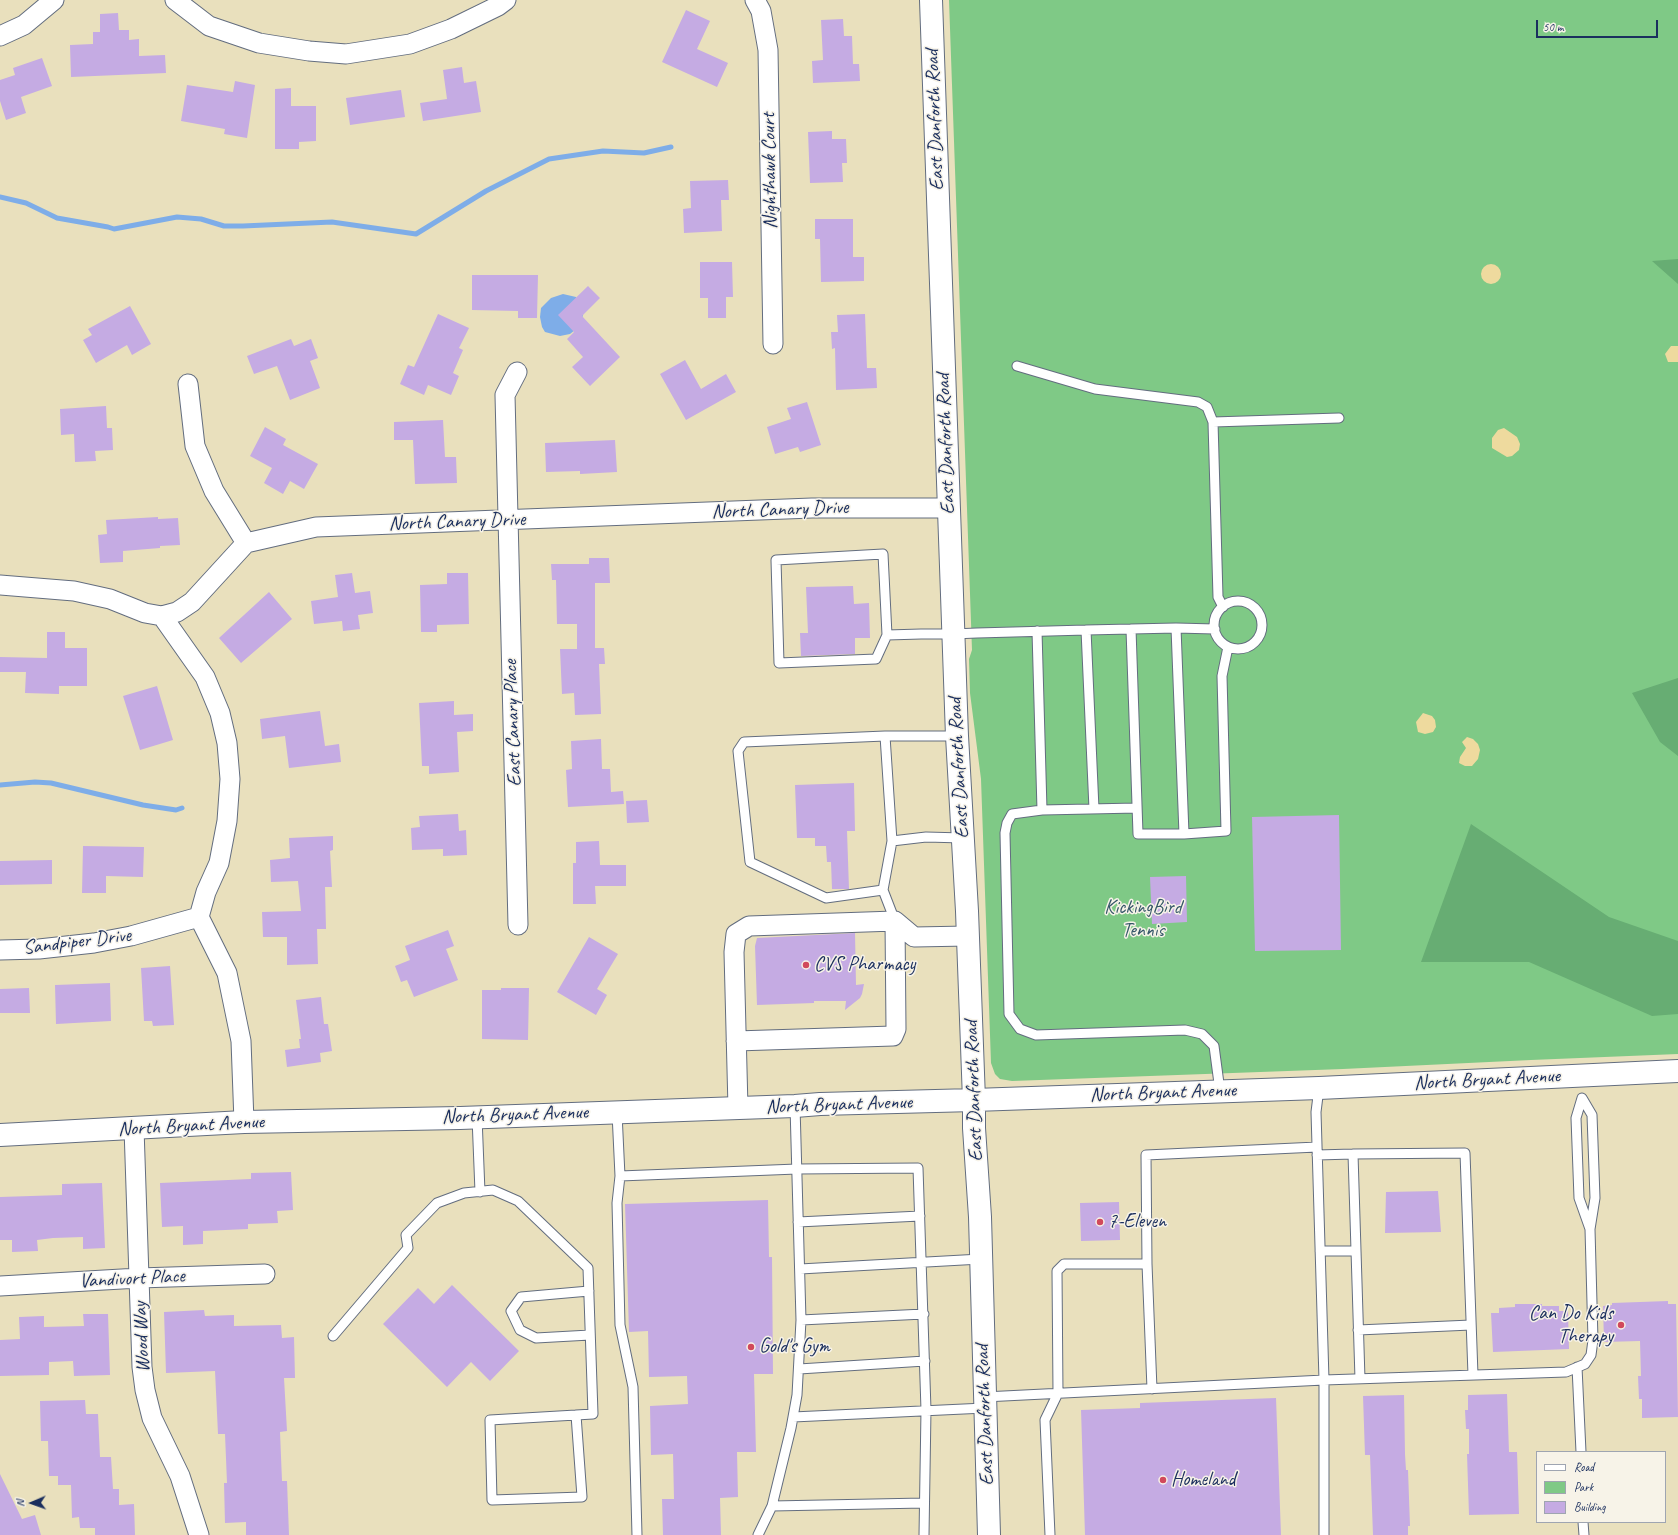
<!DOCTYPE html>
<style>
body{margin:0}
#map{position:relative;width:1678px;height:1535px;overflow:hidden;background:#e9e0bd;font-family:Caveat,sans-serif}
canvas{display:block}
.legend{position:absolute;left:1536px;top:1451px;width:130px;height:72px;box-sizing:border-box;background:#f7f3e8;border:1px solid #9fa5b1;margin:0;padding:5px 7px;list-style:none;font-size:12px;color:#1b2f5e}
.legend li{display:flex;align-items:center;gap:8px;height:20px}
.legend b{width:20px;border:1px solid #9fa5b1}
.north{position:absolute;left:12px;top:1483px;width:40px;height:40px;-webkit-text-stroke:3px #f7f3e8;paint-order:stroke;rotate:268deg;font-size:11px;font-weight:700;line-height:16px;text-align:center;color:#1b2f5e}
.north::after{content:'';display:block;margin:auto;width:14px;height:18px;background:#1b2f5e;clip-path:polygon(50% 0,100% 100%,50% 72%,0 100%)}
.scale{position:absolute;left:1536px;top:20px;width:122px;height:18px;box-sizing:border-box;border:2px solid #1b2f5e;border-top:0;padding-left:5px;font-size:12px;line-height:14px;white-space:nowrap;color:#1b2f5e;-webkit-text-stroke:3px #f7f3e8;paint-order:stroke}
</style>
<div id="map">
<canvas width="1678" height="1535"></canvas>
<ul class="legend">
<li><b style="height:5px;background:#fff"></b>Road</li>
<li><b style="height:11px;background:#7fc986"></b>Park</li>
<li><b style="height:11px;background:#c5abe3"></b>Building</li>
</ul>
<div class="north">N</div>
<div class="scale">50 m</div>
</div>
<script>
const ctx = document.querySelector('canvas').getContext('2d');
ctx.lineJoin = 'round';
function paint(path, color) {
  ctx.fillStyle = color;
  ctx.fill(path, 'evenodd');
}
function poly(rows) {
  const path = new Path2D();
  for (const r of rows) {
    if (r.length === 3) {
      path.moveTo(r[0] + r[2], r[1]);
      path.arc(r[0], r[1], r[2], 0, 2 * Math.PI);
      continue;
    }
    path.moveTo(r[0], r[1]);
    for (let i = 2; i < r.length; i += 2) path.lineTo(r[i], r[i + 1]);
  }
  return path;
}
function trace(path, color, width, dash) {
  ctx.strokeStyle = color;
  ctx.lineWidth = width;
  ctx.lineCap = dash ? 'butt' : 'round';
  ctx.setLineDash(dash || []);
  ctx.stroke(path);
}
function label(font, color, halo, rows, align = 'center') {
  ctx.font = font + ' Caveat,sans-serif';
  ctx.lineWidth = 3;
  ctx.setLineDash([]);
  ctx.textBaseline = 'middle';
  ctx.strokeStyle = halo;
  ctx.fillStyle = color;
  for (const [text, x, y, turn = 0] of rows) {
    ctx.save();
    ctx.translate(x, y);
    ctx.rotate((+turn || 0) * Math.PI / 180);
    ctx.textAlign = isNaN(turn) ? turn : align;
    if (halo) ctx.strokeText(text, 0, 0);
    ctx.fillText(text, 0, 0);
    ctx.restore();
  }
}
const green = poly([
 [949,0,1678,0,1678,1054,1531,1060,1343,1069,1012,1081,1000,1079,995,1074,991,1063,981,779,970,693,969,659,972,650]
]);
const forest = poly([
 [1678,259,1678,284,1652,261],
 [1678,678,1678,756,1660,742,1632,693],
 [1471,824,1609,917,1678,941,1678,1014,1652,1016,1529,962,1421,962]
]);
const sand = poly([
 [1491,274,10],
 [1671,346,1678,346,1678,362,1668,362,1665,354],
 [1504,428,1517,437,1520,444,1519,450,1512,456,1507,457,1492,448,1492,438,1498,430],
 [1423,713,1432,716,1435,720,1436,727,1433,732,1425,734,1418,732,1416,722],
 [1467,737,1473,739,1478,744,1480,750,1478,759,1472,766,1465,766,1459,763,1460,757,1466,748,1462,742]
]);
const water = poly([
 [563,294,576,297,584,311,580,326,570,334,560,336,545,332,542,327,540,317,541,308,551,298]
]);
const stream = poly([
 [0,197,26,203,57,218,108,227,114,229,177,217,201,219,224,226,243,226,332,222,416,234,486,191,549,159,603,151,644,153,671,147],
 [0,785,35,782,51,783,143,805,176,810,182,808]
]);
const building = poly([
 [686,10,710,21,697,49,728,63,717,87,662,62],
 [118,13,119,30,129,30,129,40,139,39,139,56,165,55,166,73,71,77,70,45,93,44,93,32,100,32,100,14],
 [843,19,844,36,852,36,853,64,859,64,860,81,813,83,812,61,823,60,821,20],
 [42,58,52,86,21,97,26,113,6,120,0,101,0,80,15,75,13,68],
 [462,67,464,83,476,81,481,112,423,121,420,103,447,99,443,70],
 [235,81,255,85,247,138,224,134,225,129,181,121,187,85,233,92],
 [291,88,291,106,316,106,316,141,299,142,299,149,275,149,275,89],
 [401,90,405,117,350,125,346,98],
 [832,131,832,139,846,139,847,163,842,163,843,182,810,183,808,132],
 [728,180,729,200,721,200,722,231,684,233,683,209,691,208,690,181],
 [815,219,853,219,853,257,864,257,864,281,821,282,820,239,815,239],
 [700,262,732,262,733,297,726,297,726,318,708,318,708,298,700,298],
 [472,275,538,275,537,318,518,318,518,311,472,310],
 [588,286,600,298,582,316,620,357,590,386,572,367,583,357,567,339,574,332,558,315],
 [130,306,151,344,132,355,127,345,96,363,83,340,92,335,88,329],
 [438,314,469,328,459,348,463,350,453,373,459,376,451,395,428,385,424,395,400,384,408,365,414,367],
 [865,314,867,368,876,368,877,388,836,390,835,348,832,349,831,332,838,332,837,315],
 [291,339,294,346,311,339,318,358,310,361,320,388,290,400,277,366,254,374,247,356],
 [685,360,701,389,726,374,736,392,686,420,660,374],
 [807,402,821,445,800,452,798,447,775,454,767,427,791,419,787,408],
 [106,406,107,428,112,428,113,450,95,451,96,461,75,462,74,434,61,435,60,409],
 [443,420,445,457,456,457,457,483,415,484,413,440,394,440,394,422],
 [265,427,286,439,283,445,318,464,304,489,290,481,283,494,264,483,272,468,250,456],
 [615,440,617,472,580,474,580,471,546,472,545,443],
 [158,517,158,519,178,518,180,545,160,546,160,548,123,551,123,562,100,563,98,535,107,534,106,520],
 [589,558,609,558,610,583,595,583,595,648,604,648,605,664,599,664,601,714,575,715,574,693,562,694,560,649,577,649,577,624,557,624,556,580,552,580,551,564,589,564],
 [352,573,355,593,370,591,373,613,358,615,360,629,343,631,342,621,314,624,311,601,338,597,335,575],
 [447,573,468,573,469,624,437,625,437,632,421,632,420,585,447,584],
 [853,586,854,604,869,603,870,638,855,638,855,654,801,656,800,633,808,633,806,587],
 [269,592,292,619,241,663,219,638],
 [47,632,65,632,65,648,87,648,87,686,59,686,59,694,25,693,26,672,0,672,0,657,47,658],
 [157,686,173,740,140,750,123,696],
 [454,701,454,715,473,714,473,731,457,732,459,772,429,774,429,766,422,766,419,703],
 [320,711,325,746,339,744,341,762,289,768,285,736,262,739,260,719],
 [601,739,602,769,610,769,611,792,623,791,624,804,568,807,566,770,572,769,571,741],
 [854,783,855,831,847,831,849,889,832,889,831,862,827,862,826,846,815,846,815,838,797,838,795,785],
 [647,800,649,822,627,823,626,801],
 [458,814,459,831,466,830,467,855,443,856,443,849,412,850,411,828,420,827,419,816],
 [1339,815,1341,950,1255,951,1252,817],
 [333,836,333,850,330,851,332,887,325,887,326,929,317,929,318,964,287,965,287,937,263,937,262,912,301,911,298,881,271,882,270,860,290,858,289,838],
 [599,841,600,865,626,865,626,886,595,886,596,904,573,904,573,863,576,863,576,842],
 [83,846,144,847,143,877,106,876,106,893,82,893],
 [52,860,52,884,0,885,0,861],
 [1186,876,1187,922,1152,924,1150,877],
 [448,930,454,946,446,949,458,980,414,997,407,980,401,982,395,966,410,960,405,946],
 [855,933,856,985,864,984,862,994,860,998,845,1010,846,1001,814,1001,814,1003,757,1005,755,946,757,938],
 [589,937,618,954,597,989,607,995,596,1015,557,992],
 [170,966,174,1025,153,1026,152,1021,144,1021,141,968],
 [110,983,111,1021,56,1024,55,985],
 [29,988,30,1013,0,1013,0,989],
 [501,988,529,988,528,1040,482,1039,482,990,501,990],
 [321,997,324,1024,328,1024,332,1051,320,1053,321,1062,287,1067,285,1050,300,1048,299,1039,301,1039,296,1000],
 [291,1172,293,1210,277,1211,278,1223,248,1224,248,1229,203,1231,203,1244,183,1245,183,1226,162,1227,160,1183,251,1179,251,1173],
 [102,1183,105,1248,83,1249,83,1237,53,1238,37,1240,38,1251,12,1252,12,1240,0,1240,0,1197,62,1195,62,1184],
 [1438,1191,1441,1232,1385,1233,1386,1192],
 [768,1200,769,1257,772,1257,773,1374,754,1374,756,1452,737,1452,738,1497,720,1498,721,1535,663,1535,662,1499,674,1499,673,1454,651,1455,650,1406,688,1404,687,1376,649,1377,648,1331,629,1332,625,1204],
 [1119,1202,1120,1240,1081,1241,1080,1203],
 [452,1285,519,1351,490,1381,471,1362,447,1387,383,1324,418,1288,434,1304],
 [1668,1301,1668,1304,1676,1304,1678,1417,1642,1418,1642,1399,1639,1399,1638,1376,1641,1376,1640,1341,1604,1342,1603,1306,1612,1305,1612,1303],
 [1515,1304,1542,1304,1542,1306,1559,1306,1559,1311,1568,1311,1569,1349,1493,1352,1491,1313,1499,1313,1499,1308,1515,1307],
 [204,1310,205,1316,234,1315,234,1326,281,1325,282,1338,294,1337,295,1378,284,1378,287,1431,280,1432,282,1481,287,1481,289,1535,246,1535,246,1522,225,1523,224,1483,227,1483,225,1434,218,1434,215,1371,166,1373,164,1312],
 [83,1314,108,1314,110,1375,74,1376,73,1361,49,1362,49,1375,0,1376,0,1340,20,1339,19,1317,44,1316,44,1327,84,1326],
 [1507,1394,1509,1452,1517,1452,1519,1514,1469,1515,1467,1454,1469,1454,1469,1429,1466,1429,1465,1410,1468,1410,1468,1395],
 [1404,1395,1405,1454,1406,1470,1408,1470,1410,1526,1408,1526,1408,1535,1373,1535,1370,1455,1365,1455,1363,1396],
 [1276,1398,1281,1535,1085,1535,1081,1410,1140,1408,1140,1403],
 [85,1400,86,1414,98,1414,100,1457,111,1457,113,1489,119,1489,119,1505,134,1504,135,1535,95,1535,95,1528,80,1528,79,1517,72,1518,71,1485,58,1485,58,1476,49,1476,48,1441,41,1441,40,1401],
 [0,1474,22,1519,35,1515,41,1535,0,1535]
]);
const service = poly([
 [1017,366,1095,389,1198,402,1207,407,1213,422],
 [1238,625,24],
 [1223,607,1218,597,1213,422,1339,418],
 [1176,628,1215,629],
 [1086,630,1094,809],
 [1037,631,1042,810,1137,808],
 [887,635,876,659,779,663,776,560,883,554,887,635,921,634,953,634,977,633,1086,630,1176,628,1184,834,1138,834,1131,629],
 [957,736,885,736,892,841,926,837,963,838],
 [1042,810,1012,814,1007,823,1005,833,1009,1014,1020,1029,1036,1035,1185,1030,1202,1034,1214,1046,1220,1091],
 [1184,834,1226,831,1222,676,1228,647],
 [892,841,883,890,895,921],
 [883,890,826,898,750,862,738,751,744,742,885,736],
 [617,1113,620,1176,617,1203,620,1325,633,1387,637,1535],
 [477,1117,480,1192],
 [1317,1155,1353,1154],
 [620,1176,797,1169,918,1168,926,1410,924,1535],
 [798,1222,920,1216],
 [1320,1251,1356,1251],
 [1147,1264,1152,1389],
 [800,1269,981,1259],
 [589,1291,521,1297,511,1311,520,1330,536,1338,590,1335],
 [801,1320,924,1314],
 [1358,1330,1471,1325],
 [333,1336,408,1248,406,1235,437,1203,464,1193,493,1190,518,1201,588,1268,593,1414,576,1415,490,1420,492,1500,582,1497,576,1415],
 [1577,1367,1581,1452],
 [799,1369,925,1361],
 [1360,1379,1353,1154,1465,1153,1473,1375],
 [984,1397,1324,1380,1316,1112,1319,1088],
 [793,1417,985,1408],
 [772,1506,924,1503],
 [1583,1522,1584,1535],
 [758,1535,772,1506,791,1428,797,1395,801,1320,795,1106],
 [1050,1535,1045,1420,1058,1393,1057,1271,1064,1264,1147,1264,1146,1155,1317,1147],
 [1324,1535,1324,1380,1566,1372,1585,1364,1591,1355,1593,1340,1590,1229,1595,1198,1592,1115,1582,1098,1576,1118,1579,1198,1590,1229]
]);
const minor = poly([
 [175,0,209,26,259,43,309,51,346,54,410,44,451,29,498,6,506,0],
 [755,0,761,11,768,50,773,344],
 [0,36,24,25,54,0],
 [517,372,505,395,518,925],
 [188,384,195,446,214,491,246,543],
 [0,585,74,591,110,599,145,613,162,616,177,612,192,602,246,543,316,527,812,508,949,508],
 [162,616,205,677,220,713,227,743,230,779,227,821,219,863,206,892,199,917,227,973,241,1041,244,1122],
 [0,950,39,949,94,943,131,936,199,917],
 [736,1041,893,1036,896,1029,895,921],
 [738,1108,734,952,736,934,749,926,895,921,914,937,968,936],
 [134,1128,142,1367,145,1390,152,1418,180,1476,199,1535],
 [0,1286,139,1278,265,1274]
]);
const tertiary = poly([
 [0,1135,244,1122,460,1118,795,1106,820,1104,974,1100,967,911,957,736,931,0]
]);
const secondary = poly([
 [989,1535,980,1217,974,1128,974,1100,1319,1088,1678,1071]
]);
const markers = [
 [806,965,4,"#d1495b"],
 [1100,1222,4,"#d1495b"],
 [1621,1325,4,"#d1495b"],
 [751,1347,4,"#d1495b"],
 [1163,1480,4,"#d1495b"]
];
const streetNames = [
 ["East Danforth Road",935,120,-92],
 ["Nighthawk Court",770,171,-91],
 ["East Danforth Road",946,444,-92],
 ["North Canary Drive",780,510,-2],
 ["North Canary Drive",457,522,-2],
 ["East Canary Place",513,723,-92],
 ["East Danforth Road",959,768,-93],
 ["Sandpiper Drive",77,942,-7],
 ["North Bryant Avenue",1487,1080,-3],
 ["East Danforth Road",974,1091,-92],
 ["North Bryant Avenue",1163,1093,-2],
 ["North Bryant Avenue",839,1105,-2],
 ["North Bryant Avenue",515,1115,-2],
 ["North Bryant Avenue",191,1126,-3],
 ["Vandivort Place",132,1279,-3],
 ["Wood Way",142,1337,-93],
 ["East Danforth Road",985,1415,-92]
];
const parkNames = [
 ["KickingBird",1143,908],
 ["Tennis",1143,931]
];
const poiNames = [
 ["CVS Pharmacy",814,965],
 ["7-Eleven",1108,1222],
 ["Can Do Kids",1613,1314,"right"],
 ["Therapy",1613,1337,"right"],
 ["Gold's Gym",759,1347],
 ["Homeland",1171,1480]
];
paint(green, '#7fc986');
paint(forest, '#67ad73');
paint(sand, '#eeda9e');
paint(water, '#7eade8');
trace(stream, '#7eade8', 5);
paint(building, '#c5abe3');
trace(service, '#636d7f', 11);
trace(minor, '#636d7f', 21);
trace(tertiary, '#636d7f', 24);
trace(secondary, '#636d7f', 24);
trace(service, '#fff', 9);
trace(minor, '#fff', 19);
trace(tertiary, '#fff', 22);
trace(secondary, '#fff', 22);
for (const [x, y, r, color] of markers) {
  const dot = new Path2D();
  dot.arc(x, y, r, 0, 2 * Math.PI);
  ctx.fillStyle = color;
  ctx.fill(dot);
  trace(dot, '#f7f3e8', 1.5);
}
label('20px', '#1b2f5e', '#f7f3e8', streetNames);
label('20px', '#345668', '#f7f3e8', parkNames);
label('20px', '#1b2f5e', '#f7f3e8', poiNames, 'left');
</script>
